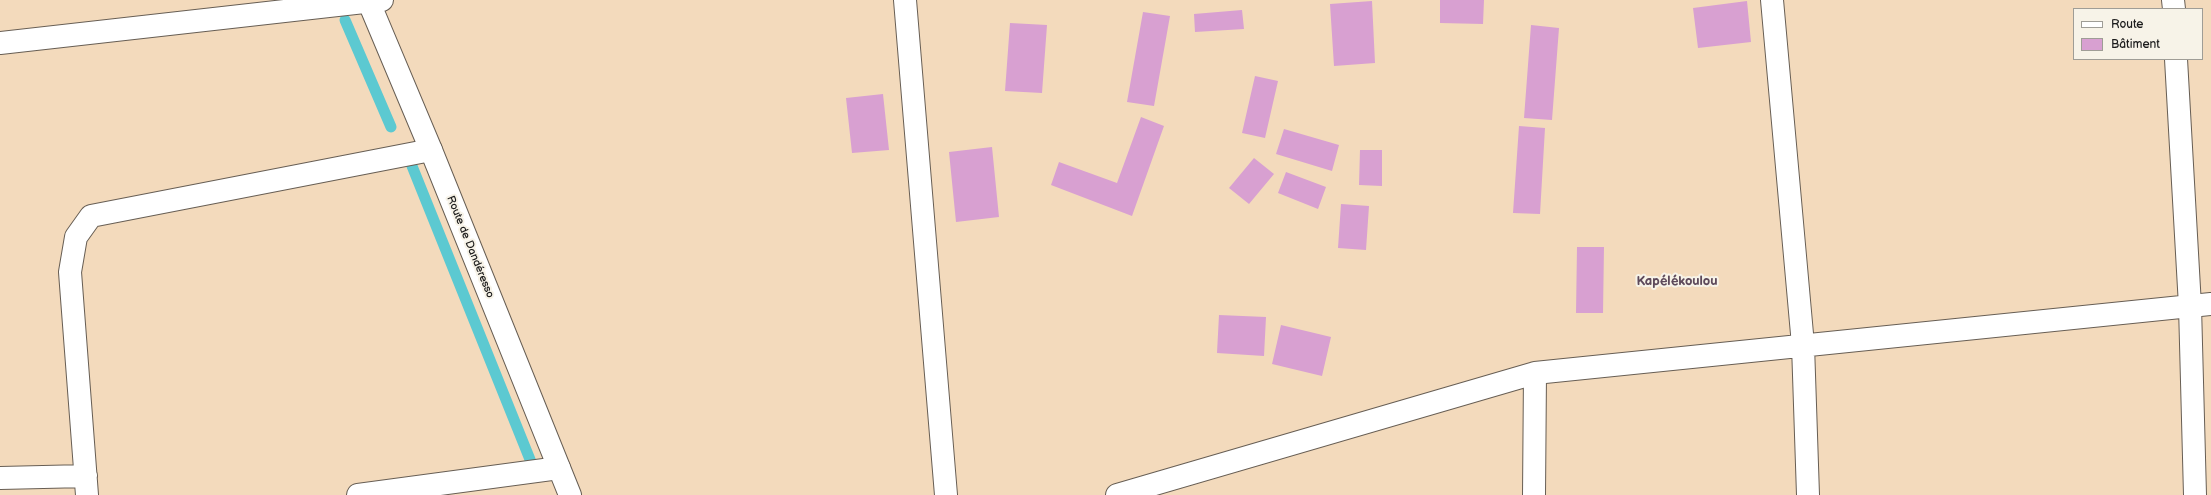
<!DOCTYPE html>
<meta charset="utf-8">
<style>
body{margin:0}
#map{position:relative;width:2211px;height:495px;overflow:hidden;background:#f3dabc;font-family:"Balsamiq Sans",sans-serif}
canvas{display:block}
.legend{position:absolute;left:2073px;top:8px;width:130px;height:52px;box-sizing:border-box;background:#f7f3e8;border:1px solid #9f9d96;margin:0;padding:5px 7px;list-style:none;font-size:12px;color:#1c1c1c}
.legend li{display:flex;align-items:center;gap:8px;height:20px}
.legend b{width:20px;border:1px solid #9f9d96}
</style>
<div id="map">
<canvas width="2211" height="495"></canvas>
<ul class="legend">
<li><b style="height:5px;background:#fff"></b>Route</li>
<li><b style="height:11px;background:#d8a0d1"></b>Bâtiment</li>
</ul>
</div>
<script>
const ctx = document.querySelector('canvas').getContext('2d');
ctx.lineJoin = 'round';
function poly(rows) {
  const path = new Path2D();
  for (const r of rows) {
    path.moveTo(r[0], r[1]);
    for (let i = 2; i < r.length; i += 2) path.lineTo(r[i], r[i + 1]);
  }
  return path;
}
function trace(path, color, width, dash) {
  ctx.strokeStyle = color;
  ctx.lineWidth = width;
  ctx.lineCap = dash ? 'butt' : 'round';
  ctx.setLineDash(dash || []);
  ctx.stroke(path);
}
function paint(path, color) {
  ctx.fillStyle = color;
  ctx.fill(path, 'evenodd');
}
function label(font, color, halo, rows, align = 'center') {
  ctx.font = font + ' "Balsamiq Sans",sans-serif';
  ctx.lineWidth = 4;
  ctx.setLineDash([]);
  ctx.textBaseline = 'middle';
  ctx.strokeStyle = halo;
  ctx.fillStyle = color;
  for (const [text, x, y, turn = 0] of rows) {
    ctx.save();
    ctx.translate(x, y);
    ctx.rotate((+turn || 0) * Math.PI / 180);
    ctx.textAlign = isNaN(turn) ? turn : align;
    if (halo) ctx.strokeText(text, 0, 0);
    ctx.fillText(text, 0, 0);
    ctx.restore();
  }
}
const stream = poly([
 [345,20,391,127],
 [412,166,531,462]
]);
const building = poly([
 [1440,0,1484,0,1483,24,1440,23],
 [1372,1,1375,63,1334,66,1330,4],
 [1747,1,1751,42,1698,48,1693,8],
 [1242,10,1244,29,1195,32,1194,14],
 [1143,12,1170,16,1154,106,1127,102],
 [1010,23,1047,25,1042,93,1005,91],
 [1531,25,1559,28,1552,120,1524,118],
 [1255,76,1278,81,1265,138,1242,133],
 [883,94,889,150,852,153,846,98],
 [1141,117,1164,126,1132,216,1051,185,1059,162,1117,183],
 [1519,126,1545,128,1540,214,1513,213],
 [1284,129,1339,145,1332,171,1276,154],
 [992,147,999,217,956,222,949,152],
 [1360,150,1382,150,1382,186,1359,185],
 [1254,158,1274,174,1249,204,1229,188],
 [1286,172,1326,187,1318,209,1278,193],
 [1341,204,1369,206,1366,250,1338,248],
 [1577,247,1604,247,1603,313,1576,313],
 [1219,315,1266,317,1264,356,1217,353],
 [1281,325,1331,337,1322,376,1272,364]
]);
const minor = poly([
 [905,0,946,495],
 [1772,0,1803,345,1808,495],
 [2173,0,2174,9],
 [0,43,382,0],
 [2176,59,2190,306,2195,495],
 [0,478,86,476],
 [87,495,70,272,76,237,91,216,431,150],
 [358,495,559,468],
 [1117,495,1535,373,2211,304],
 [1534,495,1535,373]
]);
const tertiary = poly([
 [368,0,431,150,570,495]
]);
const streetNames = [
 ["Route de Dandéresso",470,247,68]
];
const quarterNames = [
 ["Kapélékoulou",1677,282]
];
trace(stream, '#5cc9d1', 11);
paint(building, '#d8a0d1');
trace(minor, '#675e54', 24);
trace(tertiary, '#675e54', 24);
trace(minor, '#fff', 22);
trace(tertiary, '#fff', 22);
label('11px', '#1c1c1c', '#f7f3e8', streetNames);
label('bold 13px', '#5e4a5b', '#f7f3e8', quarterNames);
</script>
